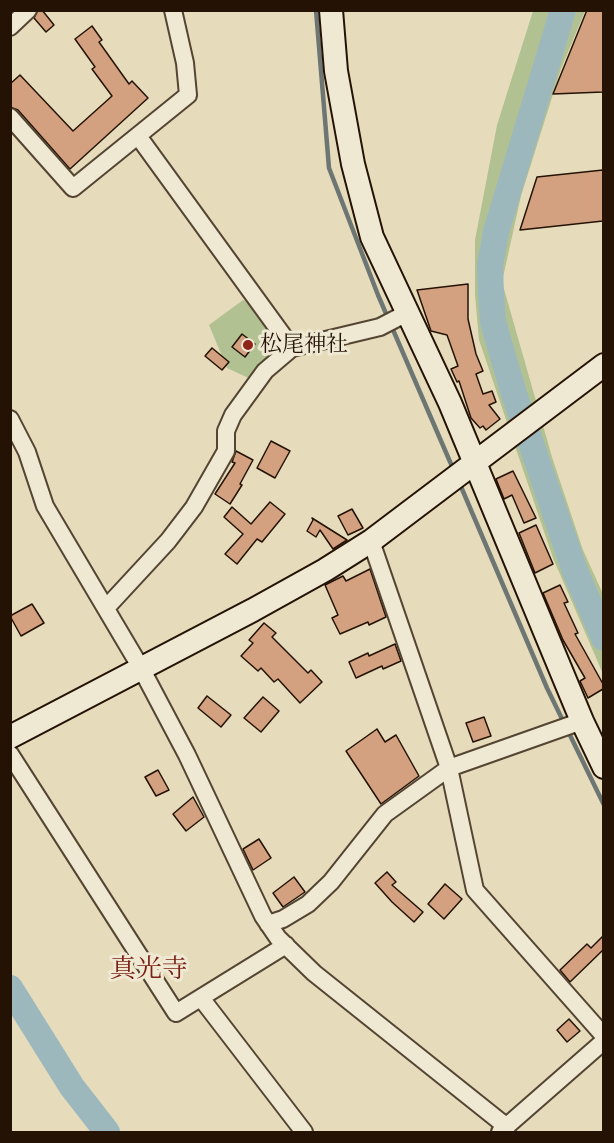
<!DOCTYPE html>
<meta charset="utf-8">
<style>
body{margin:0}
#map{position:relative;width:614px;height:1143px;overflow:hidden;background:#e6dcbc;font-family:"EB Garamond",serif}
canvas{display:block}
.frame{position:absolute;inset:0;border:12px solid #241305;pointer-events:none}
</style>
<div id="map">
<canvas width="614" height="1143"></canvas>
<div class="frame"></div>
</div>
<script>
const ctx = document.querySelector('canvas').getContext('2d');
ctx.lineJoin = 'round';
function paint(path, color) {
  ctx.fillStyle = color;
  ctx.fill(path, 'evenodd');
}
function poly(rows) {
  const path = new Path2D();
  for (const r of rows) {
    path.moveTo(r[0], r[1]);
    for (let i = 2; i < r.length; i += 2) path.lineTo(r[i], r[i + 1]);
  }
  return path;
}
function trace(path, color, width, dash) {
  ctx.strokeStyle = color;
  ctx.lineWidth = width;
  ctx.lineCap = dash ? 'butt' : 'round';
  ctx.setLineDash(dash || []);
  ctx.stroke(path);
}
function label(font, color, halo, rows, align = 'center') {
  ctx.font = font + ' "EB Garamond","Noto Serif JP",serif';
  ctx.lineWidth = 6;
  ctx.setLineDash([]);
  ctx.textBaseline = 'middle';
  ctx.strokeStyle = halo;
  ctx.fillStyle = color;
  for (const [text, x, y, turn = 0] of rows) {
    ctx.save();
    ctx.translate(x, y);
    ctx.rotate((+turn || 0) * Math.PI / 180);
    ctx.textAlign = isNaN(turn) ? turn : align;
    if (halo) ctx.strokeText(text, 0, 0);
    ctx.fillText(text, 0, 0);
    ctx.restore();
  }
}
const green = poly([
 [533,11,585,11,561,69,521,196,502,282,552,457,583,550,603,594,603,674,553,558,479,340,475,295,475,240,497,125],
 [243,300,264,309,292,348,257,382,227,368,209,325]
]);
const stream = poly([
 [316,10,329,168,378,295,454,471],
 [459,482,547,688,604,805]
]);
const river = poly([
 [563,10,496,232,490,265,491,294,493,322,514,394,575,571,604,638],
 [10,988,72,1087,107,1132]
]);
const building = poly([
 [38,10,42,10,54,25,46,32,34,18,38,10],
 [587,10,603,10,603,92,553,94,587,10],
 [92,26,102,40,99,42,129,84,132,81,148,98,70,169,18,110,10,107,10,84,20,75,73,131,112,96,92,69,95,67,75,39,92,26],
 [603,170,603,221,520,230,537,177,603,170],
 [468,284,468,319,476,354,483,371,476,374,483,394,492,391,496,402,489,405,500,419,486,430,483,426,480,428,471,418,459,381,457,382,451,369,458,366,447,335,431,331,417,290,468,284],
 [242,334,255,344,245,357,232,347,242,334],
 [212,348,229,362,222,370,205,356,212,348],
 [271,441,290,451,275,478,257,468,271,441],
 [236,451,253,460,240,484,242,485,230,504,215,494,235,463,232,462,236,451],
 [513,471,536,518,524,523,512,495,504,499,496,479,513,471],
 [270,502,285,514,262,542,257,539,237,564,225,554,243,534,224,517,232,507,251,524,270,502],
 [352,509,363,528,348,535,338,516,352,509],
 [312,518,347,540,333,549,320,530,316,537,307,531,313,520,312,518],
 [536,525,553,564,535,573,519,533,536,525],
 [370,569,386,617,369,625,368,622,340,634,332,618,338,615,325,585,343,576,346,581,370,569],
 [560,585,568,602,564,603,578,633,575,634,603,684,603,689,588,698,580,681,585,678,563,640,543,593,560,585],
 [32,604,44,623,21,636,10,616,32,604],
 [264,623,276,633,272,637,308,673,311,670,322,682,300,703,278,679,274,682,261,668,258,671,241,656,253,643,249,640,264,623],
 [395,644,401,661,383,669,382,666,356,678,349,662,368,653,369,656,395,644],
 [207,696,231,715,221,727,198,708,207,696],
 [263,697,279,711,261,732,244,718,263,697],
 [484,717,491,736,473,742,466,723,484,717],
 [377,729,385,742,396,735,419,776,381,804,346,751,377,729],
 [158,770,169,790,156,796,145,777,158,770],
 [193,797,204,817,186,831,173,814,193,797],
 [259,839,271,858,253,870,243,849,259,839],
 [387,872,396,882,392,885,423,912,414,922,392,902,375,883,387,872],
 [294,877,305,892,283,907,273,893,294,877],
 [445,884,462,899,444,919,428,904,445,884],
 [603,936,603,950,570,982,560,970,587,944,591,948,603,936],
 [569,1019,580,1031,567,1042,557,1030,569,1019]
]);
const street = poly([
 [10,27,28,10],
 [10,117,73,188,188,95,185,63,173,10],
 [138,136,292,348],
 [10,419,27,452,45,506,141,668,187,755,263,916,278,938,314,973,507,1127],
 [371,541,449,768,475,890,604,1036],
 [106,608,168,541,194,507,226,451,226,431,233,415,265,371,292,348,380,327,407,313],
 [10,754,176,1013,286,945],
 [268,924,283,919,308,904,331,882,385,814,449,768,582,721],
 [201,998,304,1132],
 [500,1132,604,1041]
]);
const secondary = poly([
 [331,10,336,71,353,164,372,237,450,403,582,721,604,767],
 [10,737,253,610,325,570,371,541,604,365]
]);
const markers = [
 [248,345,6,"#8f2418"]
];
const poiNames = [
 ["松尾神社",260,345]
];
const quarterNames = [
 ["真光寺",149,970]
];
paint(green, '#b2c192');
trace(stream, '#6d7673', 4.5);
trace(river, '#9db8bd', 26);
paint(building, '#d3a17f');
trace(building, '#241305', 1.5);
trace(street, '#544533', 20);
trace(secondary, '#241305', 26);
trace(street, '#efe8d3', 16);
trace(secondary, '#efe8d3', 22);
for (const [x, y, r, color] of markers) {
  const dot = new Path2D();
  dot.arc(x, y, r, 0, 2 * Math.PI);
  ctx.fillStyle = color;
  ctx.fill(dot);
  trace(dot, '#efe8d3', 2);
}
label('22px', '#241305', '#efe8d3', poiNames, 'left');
label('26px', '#7a1f14', '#efe8d3', quarterNames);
</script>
